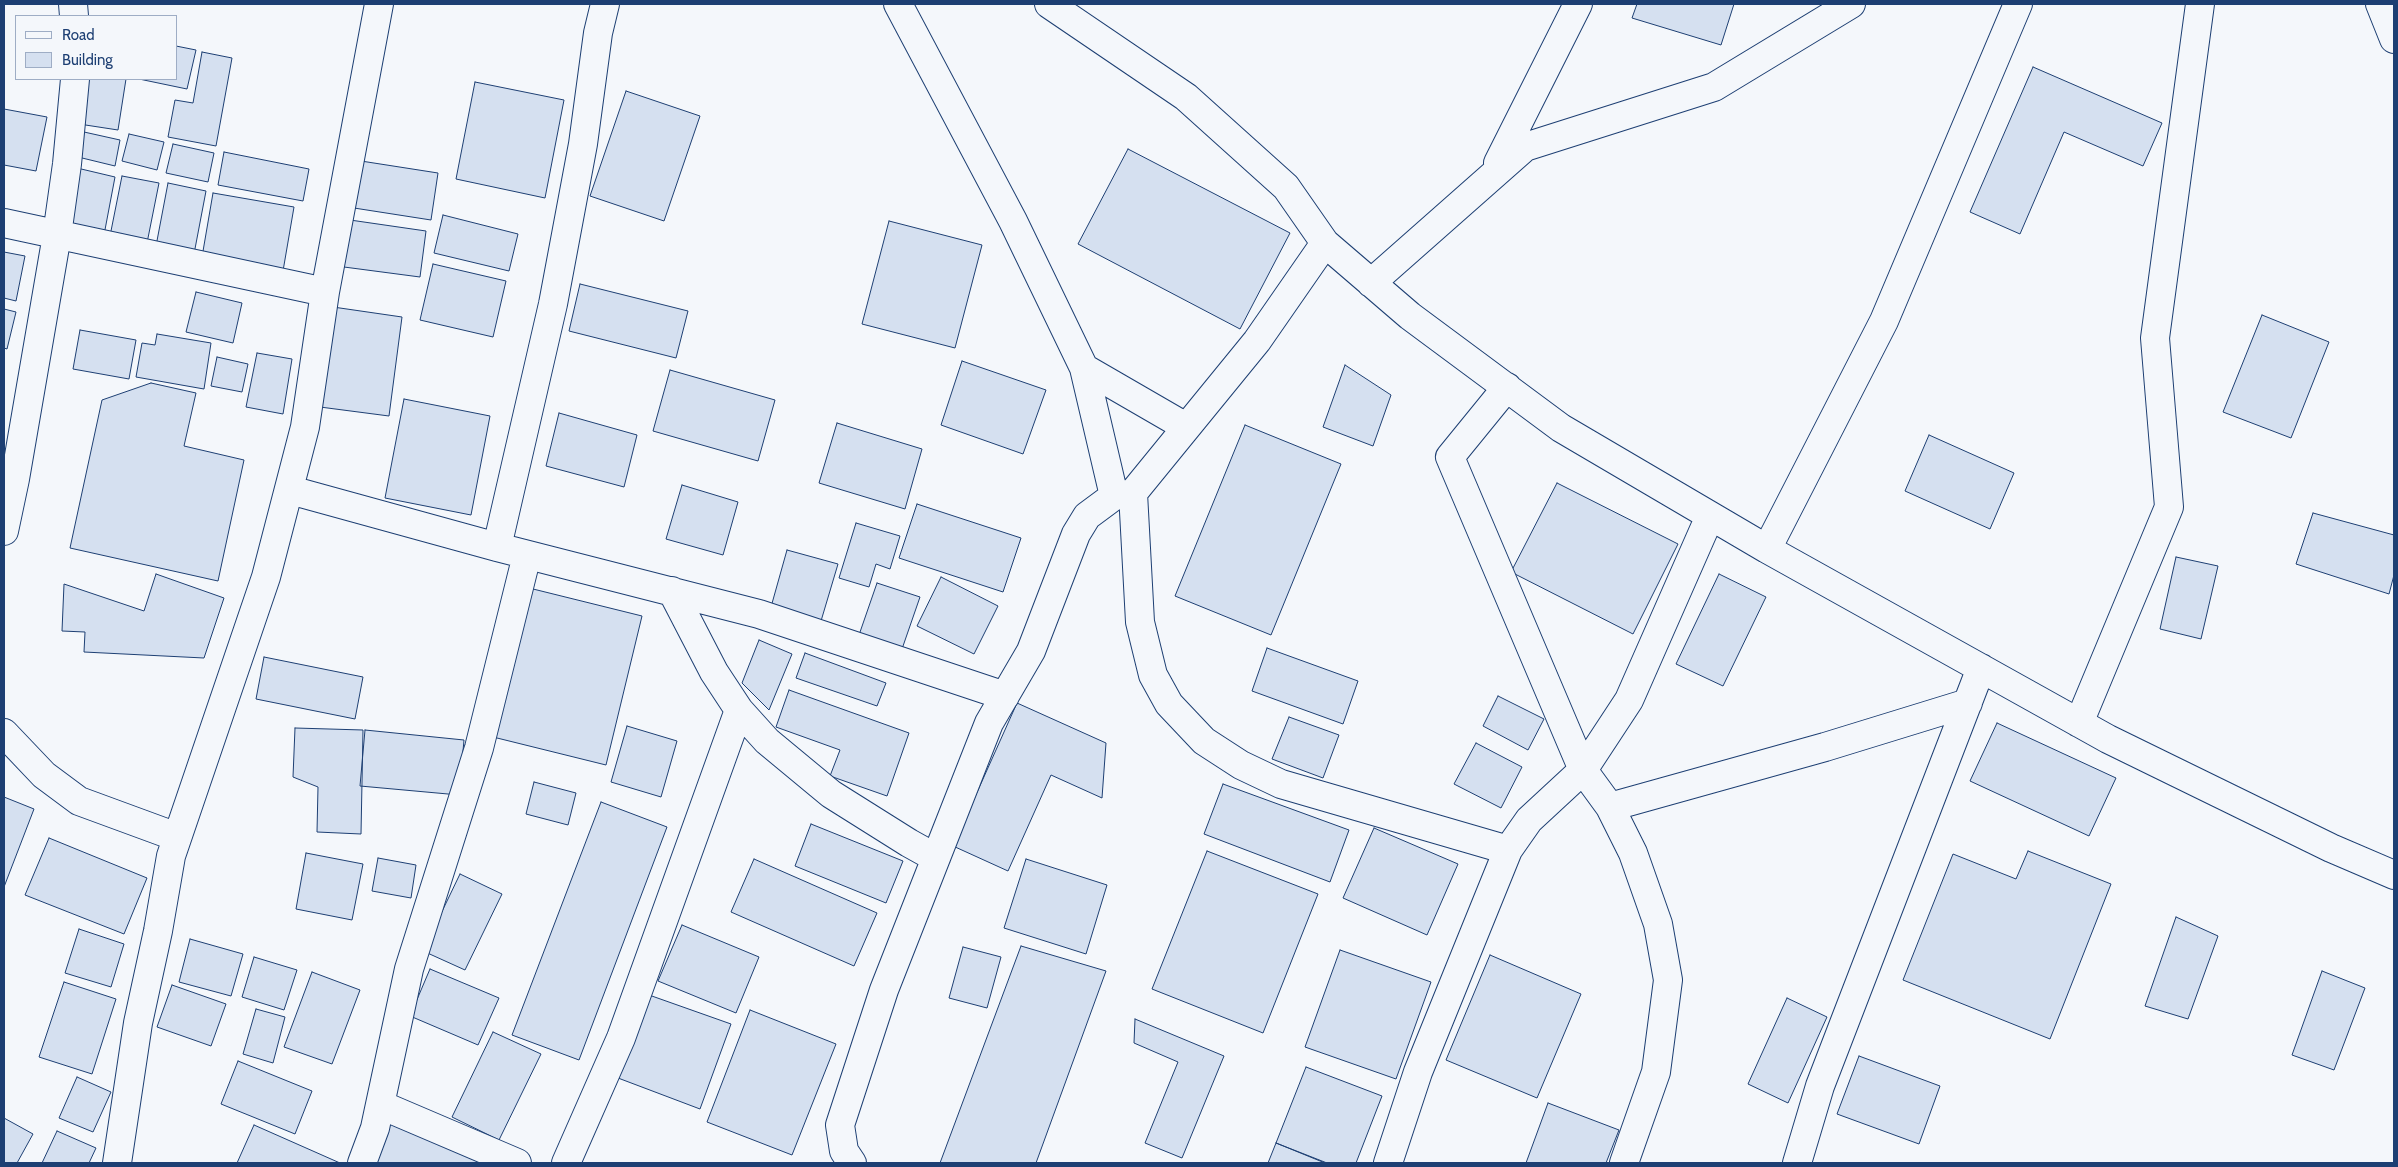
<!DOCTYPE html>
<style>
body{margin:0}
#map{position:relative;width:2398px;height:1167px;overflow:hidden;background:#f4f7fb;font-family:Cabin,sans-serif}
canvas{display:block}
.frame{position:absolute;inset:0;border:5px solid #1d3f73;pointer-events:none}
.legend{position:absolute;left:15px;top:15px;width:162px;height:65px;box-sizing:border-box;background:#f4f7fb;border:1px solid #9eadc5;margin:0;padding:6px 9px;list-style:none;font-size:15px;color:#1d3f73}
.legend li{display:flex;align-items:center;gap:10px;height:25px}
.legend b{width:25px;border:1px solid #9eadc5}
</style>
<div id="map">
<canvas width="2398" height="1167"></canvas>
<div class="frame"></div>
<ul class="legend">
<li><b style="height:6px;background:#f4f7fb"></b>Road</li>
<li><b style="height:14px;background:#d5e0f0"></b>Building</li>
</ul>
</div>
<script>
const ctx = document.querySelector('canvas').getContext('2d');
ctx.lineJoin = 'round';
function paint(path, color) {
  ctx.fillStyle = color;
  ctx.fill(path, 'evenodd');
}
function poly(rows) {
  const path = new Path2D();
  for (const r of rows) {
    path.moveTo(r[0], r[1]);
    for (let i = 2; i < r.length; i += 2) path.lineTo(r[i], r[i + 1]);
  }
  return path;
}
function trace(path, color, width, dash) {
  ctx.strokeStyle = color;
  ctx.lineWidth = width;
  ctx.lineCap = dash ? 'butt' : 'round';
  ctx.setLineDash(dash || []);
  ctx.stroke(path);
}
const building = poly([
 [1637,4,1734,4,1721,45,1632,18,1637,4],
 [176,46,196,50,187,89,139,79,176,79,176,46],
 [202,52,232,58,216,146,168,137,175,100,193,103,202,52],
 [2033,67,2162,123,2143,166,2064,132,2020,234,1970,212,2033,67],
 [86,79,126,79,118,130,79,124,86,79],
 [475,82,564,100,545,198,456,179,475,82],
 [626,91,700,116,664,221,590,196,626,91],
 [4,109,47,117,36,171,4,165,4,109],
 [84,132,120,140,115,166,78,157,84,132],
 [129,134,164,142,157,170,122,161,129,134],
 [173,144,214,153,208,182,166,173,173,144],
 [1128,149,1290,233,1240,329,1078,244,1128,149],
 [224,152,309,169,303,201,218,185,224,152],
 [361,161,438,173,431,220,354,208,361,161],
 [77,168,115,177,104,235,65,227,77,168],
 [122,176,159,183,147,243,110,236,122,176],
 [168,183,206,191,194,254,156,246,168,183],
 [213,193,294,207,283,271,202,257,213,193],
 [443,215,518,234,509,271,434,253,443,215],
 [350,220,426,231,420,277,344,267,350,220],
 [889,221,982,245,955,348,862,324,889,221],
 [4,252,25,256,16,301,4,298,4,252],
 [433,264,506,281,493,337,420,320,433,264],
 [580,284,688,311,676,358,569,331,580,284],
 [196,292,242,303,233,343,186,332,196,292],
 [333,307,402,317,389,416,320,407,333,307],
 [4,309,16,312,7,349,4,348,4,309],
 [2262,315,2329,342,2291,438,2223,412,2262,315],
 [80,330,136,340,129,379,73,369,80,330],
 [157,334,211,343,204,389,136,377,142,343,155,345,157,334],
 [257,353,292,359,283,414,246,407,257,353],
 [217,357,248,364,242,392,211,386,217,357],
 [962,361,1046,390,1023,454,941,425,962,361],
 [1345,365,1391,395,1373,446,1323,427,1345,365],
 [670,370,775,400,758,461,653,431,670,370],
 [151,383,196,393,184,446,244,460,218,581,70,548,102,400,151,383],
 [404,399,490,416,471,515,385,498,404,399],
 [559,413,637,435,624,487,546,466,559,413],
 [837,423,922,449,905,509,819,483,837,423],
 [1245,425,1341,464,1271,635,1175,596,1245,425],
 [1929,435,2014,473,1990,529,1905,491,1929,435],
 [1557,483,1678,544,1633,634,1511,572,1557,483],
 [682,485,738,502,723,555,666,539,682,485],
 [917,504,1021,538,1003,592,899,558,917,504],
 [2313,513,2394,535,2394,575,2389,594,2296,564,2313,513],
 [856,523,900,536,890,569,876,564,869,587,839,578,856,523],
 [787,550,838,564,821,621,771,607,787,550],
 [2176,557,2218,566,2201,639,2160,629,2176,557],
 [156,574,224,598,204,658,84,652,85,632,62,631,64,584,144,611,156,574],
 [1719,574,1766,597,1723,686,1676,664,1719,574],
 [941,577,998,606,974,654,917,626,941,577],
 [877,583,920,597,902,649,859,635,877,583],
 [529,588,642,616,606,765,493,737,529,588],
 [759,640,792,654,769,710,742,683,759,640],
 [1267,648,1358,681,1343,724,1252,691,1267,648],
 [805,653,886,683,877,706,796,678,805,653],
 [264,657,363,677,355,719,256,699,264,657],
 [789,690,909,733,887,796,830,776,840,750,776,727,789,690],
 [1498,696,1544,719,1528,750,1483,726,1498,696],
 [1017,703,1106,743,1102,798,1051,775,1008,871,953,846,1017,703],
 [1289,717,1339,735,1323,778,1272,759,1289,717],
 [1997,723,2116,778,2089,836,1970,781,1997,723],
 [627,726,677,741,661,797,611,782,627,726],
 [295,728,363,730,361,834,317,832,318,787,293,777,295,728],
 [365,730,464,740,459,795,360,786,365,730],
 [1476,743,1522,767,1501,808,1454,784,1476,743],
 [534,782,576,793,568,825,526,814,534,782],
 [1223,784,1349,830,1330,882,1204,834,1223,784],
 [4,797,34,809,4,887,4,797],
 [601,802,667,827,579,1060,512,1035,601,802],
 [811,824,903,861,886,903,795,866,811,824],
 [1374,828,1458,864,1427,935,1343,898,1374,828],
 [49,838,147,878,124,934,25,895,49,838],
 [1207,851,1318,894,1263,1033,1152,989,1207,851],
 [2028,851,2111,884,2050,1039,1903,980,1953,854,2016,879,2028,851],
 [306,853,363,864,352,920,296,909,306,853],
 [378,858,416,865,411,898,372,891,378,858],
 [754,859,877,913,854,966,731,912,754,859],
 [1026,859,1107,885,1086,954,1004,928,1026,859],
 [460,874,502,894,465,970,423,951,460,874],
 [2176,917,2218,936,2188,1019,2145,1006,2176,917],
 [682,925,759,957,736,1013,658,981,682,925],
 [79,929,124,944,111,987,65,973,79,929],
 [190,939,243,954,231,996,179,982,190,939],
 [1021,946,1106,971,1036,1163,940,1163,1021,946],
 [963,947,1001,957,987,1008,949,998,963,947],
 [1340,950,1431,982,1396,1079,1305,1047,1340,950],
 [1490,955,1581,994,1537,1098,1446,1060,1490,955],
 [254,957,297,970,284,1010,242,997,254,957],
 [430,969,499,998,478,1045,410,1016,430,969],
 [2322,971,2365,988,2334,1070,2292,1055,2322,971],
 [312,972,360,990,332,1064,284,1047,312,972],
 [64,982,116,999,92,1074,39,1057,64,982],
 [172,985,226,1004,211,1046,157,1027,172,985],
 [649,995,731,1024,700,1109,618,1078,649,995],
 [1787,998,1827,1017,1788,1103,1748,1084,1787,998],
 [256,1009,285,1017,273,1063,243,1054,256,1009],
 [750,1010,836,1044,792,1155,707,1122,750,1010],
 [1135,1019,1224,1056,1182,1158,1145,1143,1178,1062,1134,1043,1135,1019],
 [493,1032,541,1054,499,1140,452,1117,493,1032],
 [1859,1056,1940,1086,1919,1144,1837,1114,1859,1056],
 [238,1061,312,1091,295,1134,221,1104,238,1061],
 [1306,1067,1382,1096,1356,1163,1327,1163,1276,1143,1306,1067],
 [77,1077,111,1092,93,1132,59,1118,77,1077],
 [1548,1103,1619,1130,1606,1163,1526,1163,1548,1103],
 [4,1118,33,1134,17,1163,4,1163,4,1118],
 [388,1123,487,1163,371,1163,388,1123],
 [254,1125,340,1163,237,1163,254,1125],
 [57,1131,96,1148,89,1163,42,1163,57,1131],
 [1276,1143,1325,1163,1268,1163,1276,1143]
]);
const minor = poly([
 [73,4,74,16],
 [898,4,1013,221,1084,368,1114,496],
 [1049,4,1186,97,1286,187,1325,243,1410,316,1561,428,1767,549,2108,739,2331,848,2394,875],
 [2380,4,2394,39],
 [1498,163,1578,4],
 [4,223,325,292],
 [1325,243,1257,341,1133,493,1140,622,1153,675,1169,704,1204,741,1241,765,1281,784,1508,850],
 [1371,283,1525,147,1714,87,1851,4],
 [1084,368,1186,427],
 [1507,387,1450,457,1583,770,1610,807,1633,853,1658,924,1668,980,1656,1072,1624,1163],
 [290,490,497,547,759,614,1005,696],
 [4,531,15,479,57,235,67,164,75,79],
 [497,547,553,304,583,144,598,33,605,4],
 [1767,549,1884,321,2018,4],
 [672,591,714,672,739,710,767,741,831,794,909,843,936,858],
 [2079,723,2169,507,2155,338,2200,4],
 [4,733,44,775,79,801,177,837],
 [1610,807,1825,747,1968,703],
 [381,1105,517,1163],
 [117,1163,138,1023,158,931,171,856,266,577,305,427,325,292,379,4],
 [362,1163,375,1128,409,969,479,748,527,555],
 [566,1163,621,1038,739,710],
 [852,1163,844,1151,840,1125,884,990,989,723,1031,651,1076,534,1087,516,1114,496,1133,493],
 [1388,1163,1418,1072,1508,850,1529,820,1583,770,1629,700,1710,516],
 [1797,1163,1820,1086,1981,668]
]);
paint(building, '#d5e0f0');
trace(building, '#1d3f73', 1);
trace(minor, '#1d3f73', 30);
trace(minor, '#f4f7fb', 28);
</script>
